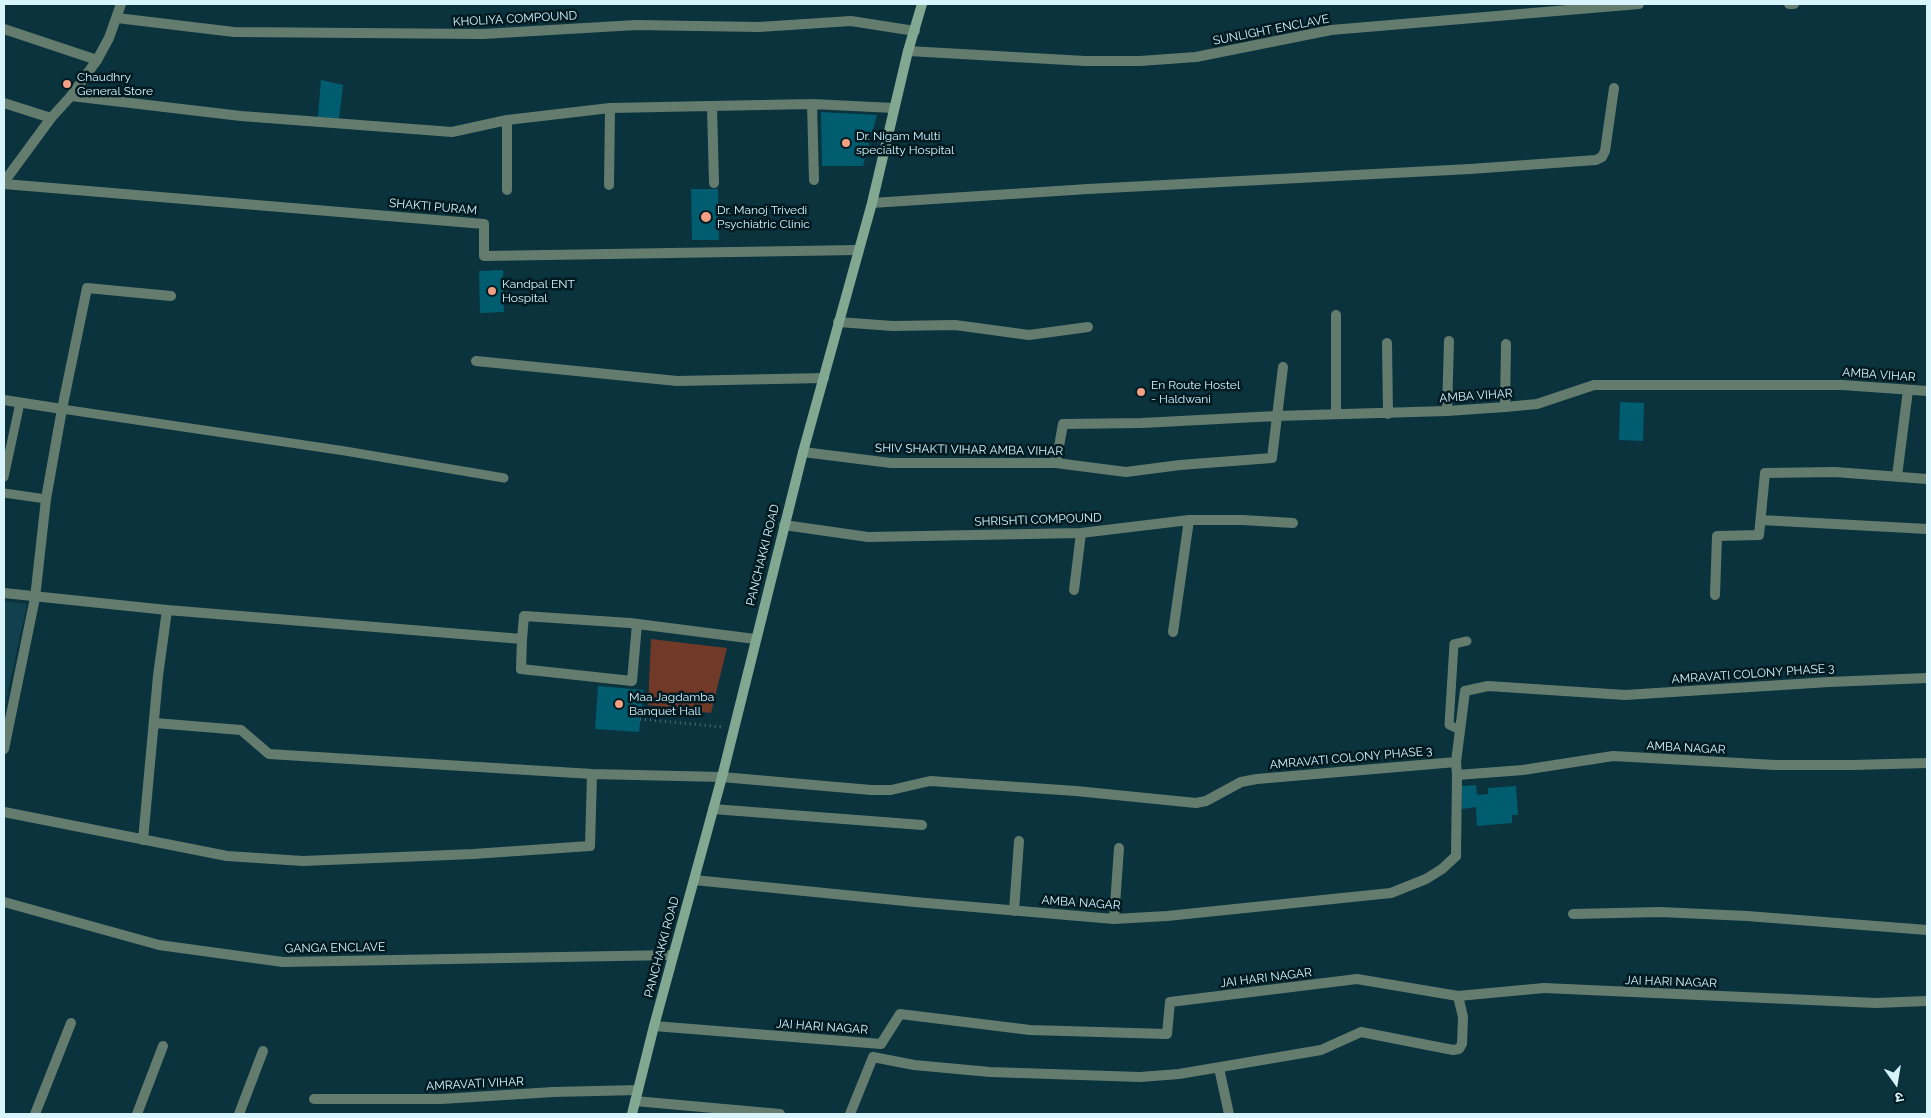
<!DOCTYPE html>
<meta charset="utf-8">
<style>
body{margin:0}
#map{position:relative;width:1931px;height:1118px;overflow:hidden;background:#0a333e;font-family:Raleway,"Noto Sans Devanagari",sans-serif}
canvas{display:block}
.frame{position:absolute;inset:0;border:5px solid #d8f4fc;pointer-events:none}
.north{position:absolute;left:1871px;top:1058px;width:50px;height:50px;-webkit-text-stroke:4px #001a22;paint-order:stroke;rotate:167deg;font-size:14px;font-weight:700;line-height:20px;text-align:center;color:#d8f4fc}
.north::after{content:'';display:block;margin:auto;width:18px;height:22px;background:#d8f4fc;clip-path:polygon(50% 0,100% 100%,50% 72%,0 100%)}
</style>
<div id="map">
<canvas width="1931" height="1118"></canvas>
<div class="frame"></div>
<div class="north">उ</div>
</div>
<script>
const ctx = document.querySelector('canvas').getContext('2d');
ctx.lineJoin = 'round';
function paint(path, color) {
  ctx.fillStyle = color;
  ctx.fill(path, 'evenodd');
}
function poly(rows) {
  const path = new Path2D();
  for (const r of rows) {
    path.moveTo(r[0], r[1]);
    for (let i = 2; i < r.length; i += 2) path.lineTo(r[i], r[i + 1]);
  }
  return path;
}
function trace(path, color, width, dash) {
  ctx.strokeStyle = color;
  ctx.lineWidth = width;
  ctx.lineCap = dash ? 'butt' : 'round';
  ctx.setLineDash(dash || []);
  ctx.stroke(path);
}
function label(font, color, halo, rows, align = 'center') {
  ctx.font = font + ' Raleway,sans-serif';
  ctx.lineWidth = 5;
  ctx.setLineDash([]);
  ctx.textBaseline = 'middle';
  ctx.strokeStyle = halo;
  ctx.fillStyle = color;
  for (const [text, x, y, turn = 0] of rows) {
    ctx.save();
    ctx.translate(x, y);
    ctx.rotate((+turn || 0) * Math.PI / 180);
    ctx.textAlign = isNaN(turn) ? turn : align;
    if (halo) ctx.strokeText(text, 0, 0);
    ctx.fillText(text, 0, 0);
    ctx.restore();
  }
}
const built = poly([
 [4,601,27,604,4,710]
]);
const green = poly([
 [651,639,727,648,711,713,648,705]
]);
const building = poly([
 [321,80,343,85,339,119,318,117],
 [821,112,877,115,863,166,822,166],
 [691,189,718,189,719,240,692,240],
 [503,270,504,312,480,313,479,271],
 [1620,402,1644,403,1643,441,1619,440],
 [598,686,644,690,639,732,595,729],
 [1476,785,1477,795,1488,794,1488,788,1516,786,1518,815,1512,815,1512,823,1477,826,1476,807,1462,809,1460,786]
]);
const path = poly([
 [640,719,723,727]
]);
const service = poly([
 [62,409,345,451,504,478],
 [4,477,20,403],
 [4,493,46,499],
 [1460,730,1449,725,1454,644,1467,641]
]);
const pedestrian = poly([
 [1456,856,1457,775],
 [1544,988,1876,1003,1927,1001]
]);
const minor = poly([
 [1789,4,1794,4],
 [117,18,234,32,483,34,636,25,759,27,851,21,915,31],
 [4,29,97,60],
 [908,51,1085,61,1140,61,1196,57,1331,30,1639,4],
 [71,96,241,116,452,132,507,120,610,108,812,104,894,108],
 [4,103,51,118],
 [812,104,814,180],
 [712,107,714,183],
 [507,120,507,190],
 [4,184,484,224,484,256,858,250],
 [609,185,610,108],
 [872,203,1088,189,1470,169,1596,160,1602,157,1605,151,1614,88],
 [1336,315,1336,414],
 [838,322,893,326,955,325,1029,335,1088,327],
 [1387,343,1388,414],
 [476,361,677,381,824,378],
 [4,400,62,409,87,288,171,296],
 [1505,407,1506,344],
 [1447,411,1449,341],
 [803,452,891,463,1056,463,1126,472,1180,465,1272,458,1283,367],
 [1056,463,1063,424,1142,423,1276,416,1447,411,1505,407,1537,404,1594,385,1842,385,1927,391],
 [1897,476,1908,390],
 [1761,520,1927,529],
 [784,525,868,537,1081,533,1189,520,1242,520,1293,523],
 [1074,590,1081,533],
 [4,593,167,610,522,639,524,616,630,623,755,639],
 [1715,595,1717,536,1759,535,1765,473,1835,472,1927,479],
 [1173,632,1189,520],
 [522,639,521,669,632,681,637,624],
 [155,723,241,730,269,754,592,774,722,777,871,790,891,790,930,781,1076,791,1196,803,1206,801,1241,782,1257,779,1456,762,1465,691,1488,686,1625,695,1829,682,1927,678],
 [4,749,35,598,46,499,62,409],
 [1456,762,1457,775,1523,770,1613,756,1775,765,1853,765,1927,763],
 [713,809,922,825],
 [4,812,227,856,303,861,473,854,590,846,592,774],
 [143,840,158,676,167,610],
 [694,880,915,902,1114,919,1167,916,1391,893,1426,879,1442,869,1456,856],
 [4,902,159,945,283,962,673,955],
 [1014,911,1019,841],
 [1573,914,1660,912,1747,916,1927,930],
 [1114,919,1119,848],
 [654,1026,881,1044,900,1014,1030,1030,1167,1034,1170,1002,1357,979,1458,996,1544,988],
 [1219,1068,1229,1114],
 [314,1099,441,1099,553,1092,638,1090],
 [635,1101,780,1114],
 [35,1114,71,1023],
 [137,1114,163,1046],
 [239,1114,263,1051],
 [850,1114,873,1057,914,1065,990,1072,1140,1077,1179,1074,1321,1050,1361,1032,1453,1050,1459,1049,1462,1044,1463,1017,1458,996]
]);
const tertiary = poly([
 [4,182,51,118,71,96,97,60,109,38,121,4]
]);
const secondary = poly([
 [632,1114,654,1026,722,777,803,452,872,203,908,51,922,4]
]);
const markers = [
 [67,84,5,"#f39f84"],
 [846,143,5,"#f39f84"],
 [706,217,6,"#f39f84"],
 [492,291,5,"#f39f84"],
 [1141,392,5,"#f39f84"],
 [619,704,5,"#f39f84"]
];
const streetNames = [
 ["KHOLIYA COMPOUND",515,19,-3],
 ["SUNLIGHT ENCLAVE",1271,30,-11],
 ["SHAKTI PURAM",433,207,5],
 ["AMBA VIHAR",1879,375,4],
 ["AMBA VIHAR",1476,396,-4],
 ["SHIV SHAKTI VIHAR AMBA VIHAR",969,450,1],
 ["SHRISHTI COMPOUND",1038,520,-2],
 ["PANCHAKKI ROAD",763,555,-76],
 ["AMRAVATI COLONY PHASE 3",1753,674,-4],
 ["AMBA NAGAR",1686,748,3],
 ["AMRAVATI COLONY PHASE 3",1351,758,-5],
 ["AMBA NAGAR",1081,903,4],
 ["PANCHAKKI ROAD",662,947,-75],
 ["GANGA ENCLAVE",335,948,-1],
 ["JAI HARI NAGAR",1266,978,-7],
 ["JAI HARI NAGAR",1671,982,2],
 ["JAI HARI NAGAR",822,1027,4],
 ["AMRAVATI VIHAR",475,1084,-3]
];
const poiNames = [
 ["Chaudhry",77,77],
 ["General Store",77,91],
 ["Dr. Nigam Multi",856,136],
 ["specialty Hospital",856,150],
 ["Dr. Manoj Trivedi",717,210],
 ["Psychiatric Clinic",717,224],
 ["Kandpal ENT",502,284],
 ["Hospital",502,298],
 ["En Route Hostel",1151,385],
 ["- Haldwani",1151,399],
 ["Maa Jagdamba",629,697],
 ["Banquet Hall",629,711]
];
paint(built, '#11414d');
paint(green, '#713928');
paint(building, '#005d70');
trace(path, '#4b707a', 3, [1, 4]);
trace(service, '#647c6e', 9);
trace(pedestrian, '#647c6e', 10);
trace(minor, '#647c6e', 10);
trace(tertiary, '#647c6e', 10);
trace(secondary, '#82a891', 10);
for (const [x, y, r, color] of markers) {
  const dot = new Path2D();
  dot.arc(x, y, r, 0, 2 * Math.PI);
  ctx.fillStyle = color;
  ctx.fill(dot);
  trace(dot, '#001a22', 2);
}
label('12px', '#d8f4fc', '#001a22', streetNames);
label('12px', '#d8f4fc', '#001a22', poiNames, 'left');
</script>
